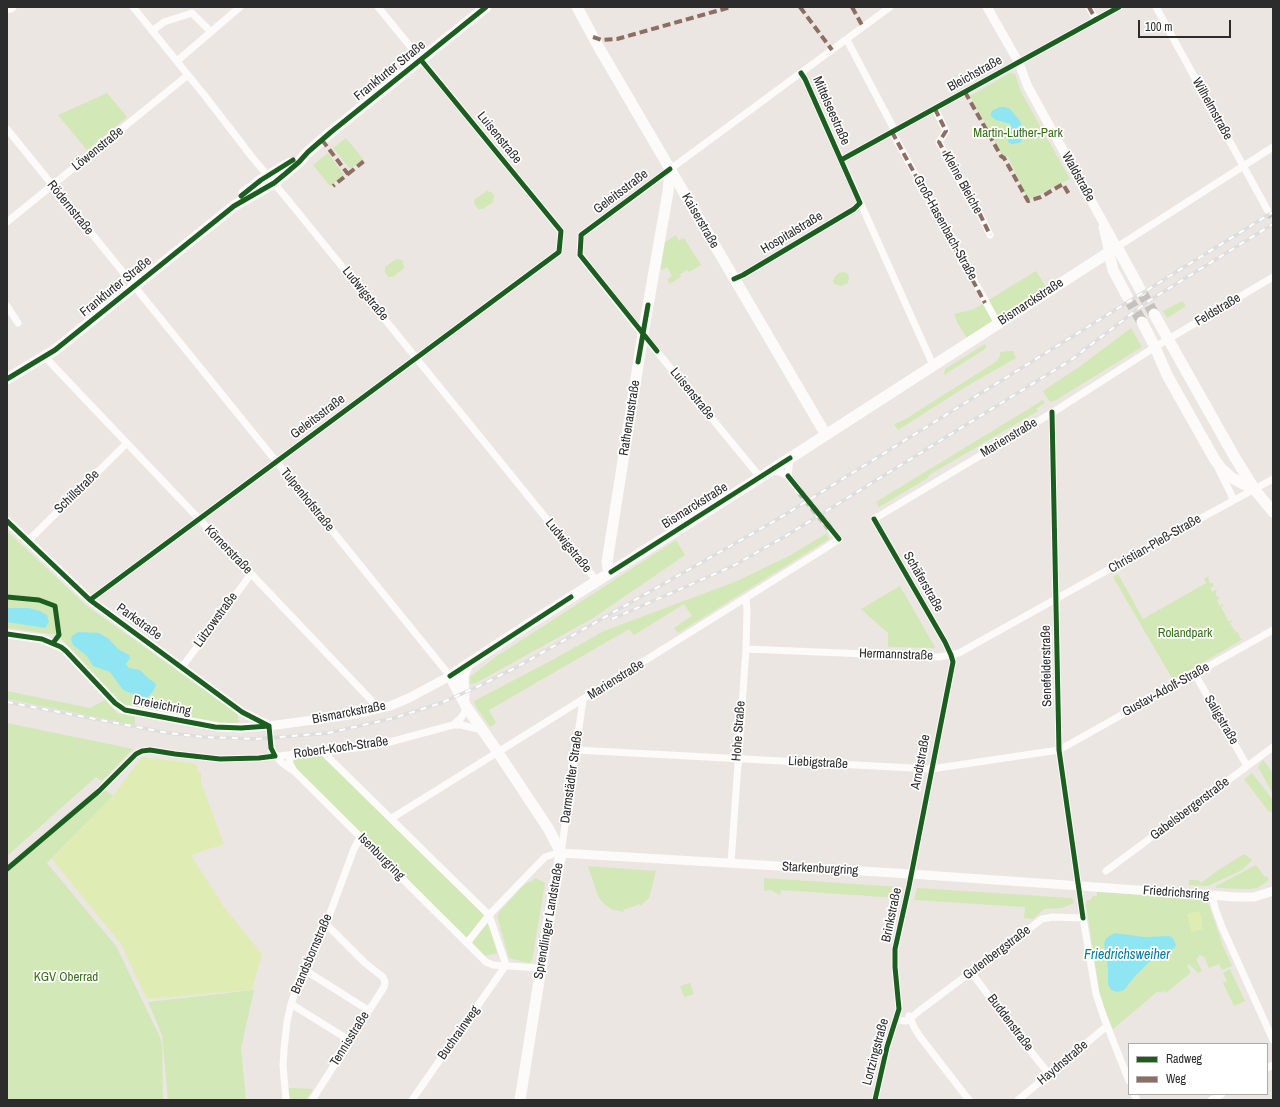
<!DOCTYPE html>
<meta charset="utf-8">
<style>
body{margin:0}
#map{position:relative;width:1280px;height:1107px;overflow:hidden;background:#ebe6e1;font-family:"Archivo Narrow",sans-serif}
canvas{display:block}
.frame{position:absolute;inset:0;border:8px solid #2c2c2c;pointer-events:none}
.legend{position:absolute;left:1128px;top:1043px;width:140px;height:52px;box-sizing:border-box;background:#fff;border:1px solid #ababab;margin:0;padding:5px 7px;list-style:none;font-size:12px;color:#2c2c2c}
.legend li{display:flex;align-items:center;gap:8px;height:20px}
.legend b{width:20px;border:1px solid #ababab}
.scale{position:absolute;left:1138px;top:20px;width:93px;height:18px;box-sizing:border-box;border:2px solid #2c2c2c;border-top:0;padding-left:5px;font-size:12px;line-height:14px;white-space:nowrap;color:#2c2c2c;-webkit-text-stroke:3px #fff;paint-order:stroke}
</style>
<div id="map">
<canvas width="1280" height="1107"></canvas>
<div class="frame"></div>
<ul class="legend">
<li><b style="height:5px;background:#1b5e20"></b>Radweg</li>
<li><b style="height:5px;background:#8d6e63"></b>Weg</li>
</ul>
<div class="scale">100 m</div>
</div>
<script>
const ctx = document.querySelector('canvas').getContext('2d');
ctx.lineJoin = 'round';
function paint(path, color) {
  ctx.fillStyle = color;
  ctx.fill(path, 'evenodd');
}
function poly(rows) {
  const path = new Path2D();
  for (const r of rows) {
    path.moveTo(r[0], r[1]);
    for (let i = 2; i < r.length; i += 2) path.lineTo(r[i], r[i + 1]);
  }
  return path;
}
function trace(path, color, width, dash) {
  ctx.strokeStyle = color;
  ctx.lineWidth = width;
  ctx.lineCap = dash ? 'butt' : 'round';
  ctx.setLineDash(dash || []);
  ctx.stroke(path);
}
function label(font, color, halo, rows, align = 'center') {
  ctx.font = font + ' "Archivo Narrow",sans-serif';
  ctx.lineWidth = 3.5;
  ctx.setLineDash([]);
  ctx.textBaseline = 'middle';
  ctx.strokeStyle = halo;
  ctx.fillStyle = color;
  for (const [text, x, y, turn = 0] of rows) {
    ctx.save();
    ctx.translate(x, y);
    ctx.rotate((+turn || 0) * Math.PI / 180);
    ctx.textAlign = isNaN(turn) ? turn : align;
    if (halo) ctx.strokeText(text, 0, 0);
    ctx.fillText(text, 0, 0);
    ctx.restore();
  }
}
const green = poly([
 [1010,73,1015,74,1021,92,1070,179,1028,200,1008,157,1002,155,970,96],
 [107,93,127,117,87,150,58,115],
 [346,138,363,159,350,169,333,148],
 [328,153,344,175,330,186,313,165],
 [487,191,491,192,494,195,493,202,483,209,478,209,474,204,475,199],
 [676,235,679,241,684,238,701,265,689,272,687,270,680,274,681,277,669,284,668,279,672,276,667,267,662,270,661,268,665,242],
 [396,259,402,260,404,267,403,269,393,277,389,277,385,273,385,267],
 [1036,271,1046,287,967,338,958,324,954,314,974,309],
 [844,272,847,273,849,277,848,283,841,286,834,284,833,281,835,276,839,273],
 [1182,301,1186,306,1167,318,1163,311],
 [1131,328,1142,347,1056,400,1050,402,1043,391,1079,367],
 [985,344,986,347,985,349,944,375,945,369],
 [1013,351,1016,358,967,386,898,430,894,424,904,420,997,361,1000,356,1000,352],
 [1043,400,1045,403,1036,409,1038,411,929,475,928,478,879,507,876,502],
 [7,531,87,606,238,714,238,720,240,721,239,722,230,725,124,706,58,635,7,628],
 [827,533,829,539,678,633,674,628,692,616,684,604,634,635,629,629,489,710,496,723,490,727,475,705,474,701,554,659,604,631,737,581,791,555],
 [676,540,685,555,593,618,476,683,470,684,470,677,494,658],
 [1118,574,1143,619,1206,583,1204,579,1209,576,1208,578,1210,583,1212,583,1214,586,1210,588,1212,592,1216,590,1217,591,1215,593,1218,597,1221,598,1217,600,1220,606,1223,604,1224,605,1221,607,1225,614,1228,613,1225,615,1229,622,1232,620,1233,621,1230,623,1234,630,1237,630,1235,631,1236,633,1239,631,1238,633,1241,639,1243,639,1173,680,1113,577],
 [900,586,935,647,934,648,888,647,888,633,861,609],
 [7,691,90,708,105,700,117,713,135,717,135,725,7,699],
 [7,723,133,749,102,781,96,777,7,856],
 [324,756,484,914,483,918,469,936,466,937,293,766,291,760,295,758],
 [1263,760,1273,773,1273,794,1258,767],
 [1252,773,1273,800,1273,814,1271,811,1269,812,1244,779],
 [104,789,113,796,47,863,116,946,159,1035,162,1044,163,1100,7,1100,7,872],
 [1244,854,1252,860,1242,870,1208,886,1189,885,1189,880,1198,880,1201,883,1217,871],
 [1256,865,1265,877,1267,876,1269,880,1257,888,1248,889,1216,888,1216,886],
 [588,866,656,871,649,898,640,906,640,904,623,910,624,912,611,909,603,903,598,896],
 [535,878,545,883,532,961,529,963,509,958,497,916,500,911,522,887,528,882,531,882],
 [764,878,900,887,898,898,781,890,780,895,771,890,764,891],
 [917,888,1072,898,1074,903,1062,908,1044,909,1033,919,1024,918,1025,907,914,900],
 [1097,892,1206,899,1208,902,1223,946,1232,966,1222,970,1219,964,1209,968,1204,957,1200,955,1196,959,1202,971,1198,973,1189,964,1187,966,1191,972,1166,993,1164,991,1160,993,1158,991,1113,1029,1104,1007,1099,990,1086,905,1087,900,1090,900,1093,896,1097,896],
 [486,924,489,925,497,953,485,956,472,942],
 [1230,969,1245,1001,1234,1006,1223,983,1227,981,1223,973],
 [690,983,694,994,684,997,680,986],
 [254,990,241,1048,246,1100,168,1100,162,1035,148,1002],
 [288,1088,313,1089,306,1100,290,1100]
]);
const pitch = poly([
 [142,757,193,763,198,766,197,771,201,772,201,782,224,844,191,855,224,907,262,954,252,990,147,999,121,944,52,859,113,796],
 [1200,911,1203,929,1191,932,1187,914]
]);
const water = poly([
 [1000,107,1005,107,1010,109,1020,121,1022,127,1023,134,1022,141,1019,143,1012,144,1008,142,1007,136,1011,128,1010,124,996,120,991,116,991,113,993,110],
 [7,608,29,608,40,611,47,615,49,622,45,628,7,622],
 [78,632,99,633,109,639,118,649,129,655,130,658,126,664,129,668,140,670,148,678,155,683,156,685,154,690,148,697,143,698,123,690,110,672,93,666,87,656,73,645,71,639,72,636],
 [1115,933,1144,937,1169,936,1173,938,1176,945,1174,948,1167,953,1149,962,1136,975,1124,990,1117,992,1111,990,1108,984,1108,968,1104,944,1106,938]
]);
const minorTunnel = poly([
 [1268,211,1273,220],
 [799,491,831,530]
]);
const secondaryTunnel = poly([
 [1141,291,1154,314],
 [1128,298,1142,322]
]);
const minor = poly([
 [133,7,205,96,252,157,288,200,597,581],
 [1089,7,1096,20],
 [1156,7,1268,211],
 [152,31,164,22,192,13,211,32],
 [847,40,895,131],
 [177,61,240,7],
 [801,73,805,79,933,365],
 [935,109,946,131,939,142,961,183,972,203,977,208,990,235],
 [7,129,450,676],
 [892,132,998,324],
 [841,160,1119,7],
 [7,222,188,75],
 [1117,247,1273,147],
 [734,279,743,275,854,209,860,203],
 [7,306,18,323],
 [45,357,371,700,376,709],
 [1052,412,1059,750,1083,918,1096,994,1104,1018,1129,1081],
 [1218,468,1232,496,1232,501],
 [770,471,780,472,788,476,799,491],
 [788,476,790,458],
 [760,477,636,326,580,255,581,235,890,7],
 [28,541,127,443],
 [90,600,559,252,561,231,378,7],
 [746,649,939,657,959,653,1183,528,1273,479],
 [182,667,251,574],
 [1195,674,1247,766],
 [453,725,461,718,467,708],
 [269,726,272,751,282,763,292,770],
 [576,750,931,769,1059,750,1273,630],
 [323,752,489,915,506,965,412,1100],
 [292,754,289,762,294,771,486,962,493,965,540,968],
 [99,791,136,754,142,751,150,750,175,754,220,759,259,758,365,747,386,743,453,725,461,725,482,730],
 [392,818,824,549,839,539,831,530],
 [731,863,746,649,747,610,746,599],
 [1106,871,1273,747],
 [1212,896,1215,908,1222,927,1273,1040],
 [467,943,489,915,545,857,554,854,561,853,583,700],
 [303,969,368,1010],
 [971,972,1028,1048,1049,1074],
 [291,1004,349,1040],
 [909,1016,915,1029,921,1038,969,1100],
 [896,1020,906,1021,910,1019,919,1011,1042,919,1053,917,1083,918],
 [1267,1068,1273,1065],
 [1134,1094,1137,1100],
 [286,1100,283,1066,284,1049,287,1022,291,1004,303,969,326,924,354,849,360,837],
 [312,1100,384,987,385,982,383,977,365,963,326,924],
 [875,1100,887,1047,899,1009,895,967,895,949,909,886,953,662,951,655,945,642,874,519,1055,411,1155,347,1273,277],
 [1018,1100,1107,1026],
 [1211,1100,1222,1094]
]);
const tertiary = poly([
 [987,7,1019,63,1028,87,1117,247],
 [1103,227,1109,253],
 [7,521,90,600,242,712,268,725],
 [7,634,42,639,61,647,66,651,115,703,123,709,218,727,241,728,269,726,357,714,390,706,409,698,450,676],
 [561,853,911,874,1236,897,1254,897,1273,891]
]);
const secondary = poly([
 [577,7,598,46,826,435],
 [7,8,11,7],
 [244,193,261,180,290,163],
 [1109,253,1113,270,1128,298],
 [1154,314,1234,456,1255,490,1273,512],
 [1142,322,1155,347,1167,375,1215,460,1221,468,1232,478,1255,490],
 [7,379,55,350,234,206,274,183,285,174,299,162,308,152,331,132,486,7],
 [611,572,608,568,607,562,643,334,668,192,670,169],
 [464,698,463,676,468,664],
 [520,1100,548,924,561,853,548,828,493,745,467,708,450,676,526,626,753,482,1117,247,1141,291]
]);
const rail = poly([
 [612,619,735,565,789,534,1071,360,1147,302,1273,224],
 [7,702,168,733,204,737,256,739,328,733,394,718,441,703,479,686,515,668,778,519,1273,212]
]);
const quiet = poly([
 [800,7,832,50],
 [852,7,863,27],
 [1089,7,1096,20],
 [593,37,602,40,617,39,731,7],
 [965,92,1001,156,1004,158,1028,201,1041,197,1063,184,1070,196],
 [935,109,946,131,939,142,961,183,972,203,977,208,990,235],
 [892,132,985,303],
 [322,140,348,174,333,186],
 [348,174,364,161]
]);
const cycleway = poly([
 [841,160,1119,7],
 [241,196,261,180,293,160],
 [734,279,743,275,854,209,860,203,805,79,801,73],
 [657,351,580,255,581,238,581,235,670,169],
 [638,362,648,305],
 [7,379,55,350,234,206,274,183,285,174,299,162,308,152,331,132,486,7],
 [1052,412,1059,750,1083,918],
 [788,476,839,539],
 [874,519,945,642,951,655,953,662,909,886,895,949,895,967,899,1009,887,1047,875,1100],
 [7,521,90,600,242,712,269,726],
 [611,572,790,458],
 [7,597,39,600,55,606,59,635,53,643],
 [90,600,559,252,561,231,421,60],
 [7,634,42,639,61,647,66,651,115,703,125,710,215,727,241,728,269,726],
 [450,676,571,597],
 [7,869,99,791,136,754,142,751,150,750,175,754,220,759,259,758,275,756,271,748,269,726]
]);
const streetNames = [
 ["Frankfurter Straße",390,71,-39],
 ["Bleichstraße",975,74,-29],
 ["Wilhelmstraße",1212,109,61],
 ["Mittelseestraße",831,111,66],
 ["Luisenstraße",499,138,51],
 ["Löwenstraße",98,149,-39],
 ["Waldstraße",1078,177,61],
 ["Kleine Bleiche",962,183,61],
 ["Geleitsstraße",621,192,-37],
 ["Rödernstraße",70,208,51],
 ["Kaiserstraße",700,221,60],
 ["Groß-Hasenbach-Straße",945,228,61],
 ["Hospitalstraße",792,233,-31],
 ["Frankfurter Straße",116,287,-39],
 ["Ludwigstraße",365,294,51],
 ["Bismarckstraße",1031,302,-33],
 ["Feldstraße",1218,310,-31],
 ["Luisenstraße",692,394,51],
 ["Geleitsstraße",318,417,-37],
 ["Rathenaustraße",630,418,-81],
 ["Marienstraße",1009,438,-31],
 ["Schillstraße",77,492,-44],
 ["Tulpenhofstraße",307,500,51],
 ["Bismarckstraße",695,506,-32],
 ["Christian-Pleß-Straße",1155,544,-30],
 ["Ludwigstraße",568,546,51],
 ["Körnerstraße",228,550,46],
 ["Schäferstraße",923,582,60],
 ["Lützowstraße",216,620,-54],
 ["Parkstraße",139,622,36],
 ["Hermannstraße",896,655,2],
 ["Senefelderstraße",1047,666,-91],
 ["Marienstraße",616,680,-32],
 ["Gustav-Adolf-Straße",1166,690,-29],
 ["Dreieichring",162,706,11],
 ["Bismarckstraße",349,713,-11],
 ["Saligstraße",1221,720,60],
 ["Hohe Straße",739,731,-86],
 ["Robert-Koch-Straße",341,748,-8],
 ["Arndtstraße",921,762,-79],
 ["Liebigstraße",818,763,3],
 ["Darmstädter Straße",572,777,-82],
 ["Gabelsbergerstraße",1190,809,-37],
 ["Isenburgring",381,857,45],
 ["Starkenburgring",820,869,3],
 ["Friedrichsring",1176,893,4],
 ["Brinkstraße",892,915,-78],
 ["Sprendlinger Landstraße",549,921,-80],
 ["Gutenbergstraße",997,953,-37],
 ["Brandsbornstraße",312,954,-67],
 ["Buddenstraße",1010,1023,53],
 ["Buchrainweg",459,1033,-55],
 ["Tennisstraße",350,1039,-58],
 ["Lortzingstraße",876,1052,-75],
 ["Haydnstraße",1063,1063,-40]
];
const parkNames = [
 ["Martin-Luther-Park",1018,134],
 ["Rolandpark",1185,634],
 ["KGV Oberrad",66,978]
];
const waterNames = [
 ["Friedrichsweiher",1127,955]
];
paint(green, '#d2e8b7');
paint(pitch, '#dfedb4');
paint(water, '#8fe6f2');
trace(minorTunnel, '#c5c1bd', 7, [7, 3.5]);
trace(secondaryTunnel, '#c5c1bd', 11, [11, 5.5]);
trace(minor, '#fcfbfa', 7);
trace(tertiary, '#fcfbfa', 9);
trace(secondary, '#fcfbfa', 11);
trace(rail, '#dedee0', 3.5);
trace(rail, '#fff', 2, [6]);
trace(quiet, '#8d6e63', 4, [8, 4]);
trace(cycleway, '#1b5e20', 5);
label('13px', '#2c2c2c', '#fff', streetNames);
label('13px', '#347114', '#fff', parkNames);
label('italic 14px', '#037b9c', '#fff', waterNames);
</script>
